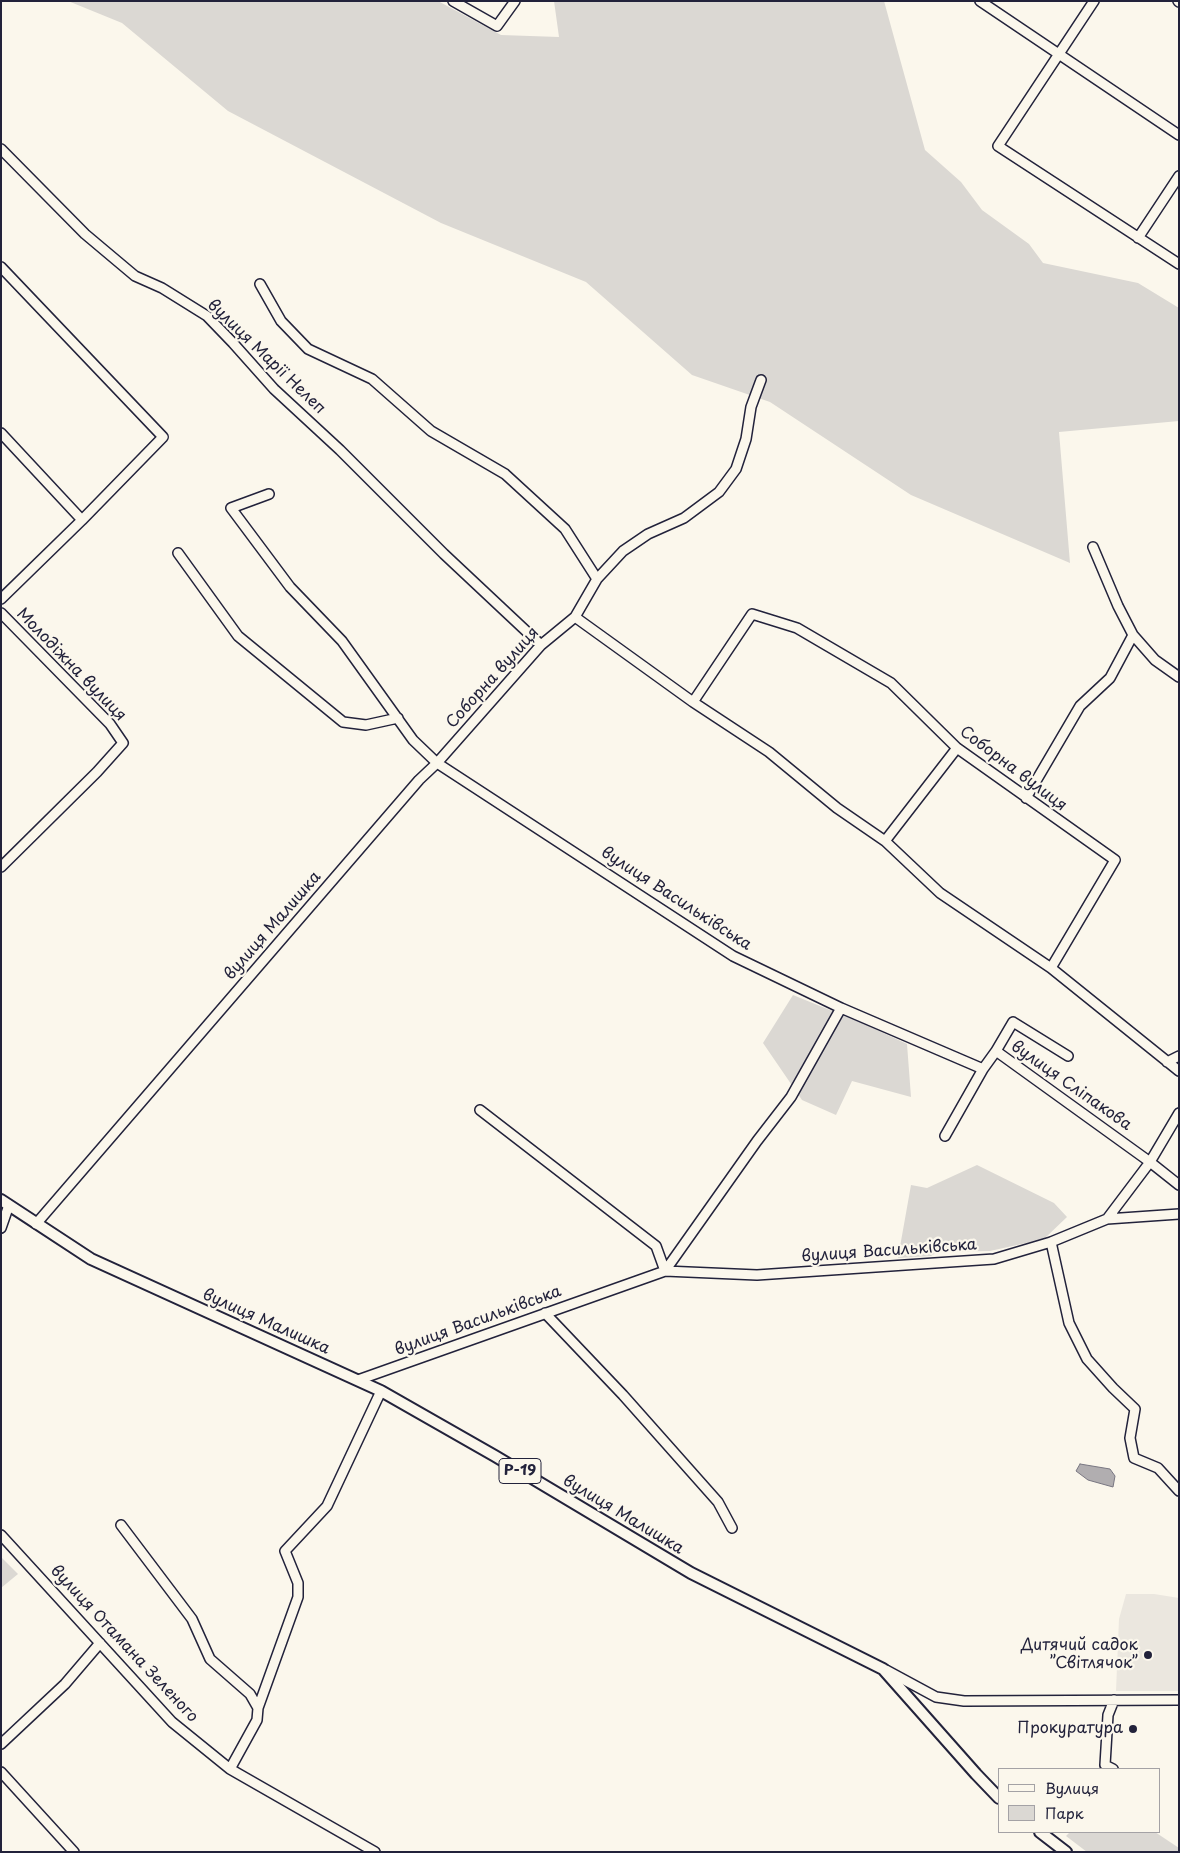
<!DOCTYPE html>
<meta charset="utf-8">
<style>
body{margin:0}
#map{position:relative;width:1180px;height:1853px;overflow:hidden;background:#fbf7ec;font-family:"Playpen Sans",sans-serif}
canvas{display:block}
.frame{position:absolute;inset:0;border:2px solid #22223b;pointer-events:none}
.legend{position:absolute;left:998px;top:1768px;width:162px;height:65px;box-sizing:border-box;background:#fbf7ec;border:1px solid #a4a2a5;margin:0;padding:6px 9px;list-style:none;font-size:15px;color:#22223b}
.legend li{display:flex;align-items:center;gap:10px;height:25px}
.legend b{width:25px;border:1px solid #a4a2a5}
</style>
<div id="map">
<canvas width="1180" height="1853"></canvas>
<div class="frame"></div>
<ul class="legend">
<li><b style="height:6px;background:#fbf7ec"></b>Вулиця</li>
<li><b style="height:14px;background:#dbd8d3"></b>Парк</li>
</ul>
</div>
<script>
const ctx = document.querySelector('canvas').getContext('2d');
ctx.lineJoin = 'round';
function paint(path, color) {
  ctx.fillStyle = color;
  ctx.fill(path, 'evenodd');
}
function poly(rows) {
  const path = new Path2D();
  for (const r of rows) {
    path.moveTo(r[0], r[1]);
    for (let i = 2; i < r.length; i += 2) path.lineTo(r[i], r[i + 1]);
  }
  return path;
}
function trace(path, color, width, dash) {
  ctx.strokeStyle = color;
  ctx.lineWidth = width;
  ctx.lineCap = dash ? 'butt' : 'round';
  ctx.setLineDash(dash || []);
  ctx.stroke(path);
}
function label(font, color, halo, rows, align = 'center') {
  ctx.font = font + ' "Playpen Sans",sans-serif';
  ctx.lineWidth = 4.5;
  ctx.setLineDash([]);
  ctx.textBaseline = 'middle';
  ctx.strokeStyle = halo;
  ctx.fillStyle = color;
  for (const [text, x, y, turn = 0] of rows) {
    ctx.save();
    ctx.translate(x, y);
    ctx.rotate((+turn || 0) * Math.PI / 180);
    ctx.textAlign = isNaN(turn) ? turn : align;
    if (halo) ctx.strokeText(text, 0, 0);
    ctx.fillText(text, 0, 0);
    ctx.restore();
  }
}
const built = poly([
 [1126,1594,1154,1594,1179,1598,1179,1691,1116,1691,1119,1619]
]);
const green = poly([
 [68,1,438,1,501,35,559,37,554,1,884,1,925,150,961,182,982,210,1029,244,1043,263,1138,283,1179,308,1179,421,1059,432,1070,563,911,495,770,402,692,375,586,282,441,223,228,111,122,23],
 [793,995,864,1024,907,1044,911,1097,852,1081,836,1115,802,1100,763,1043],
 [977,1165,1054,1203,1067,1217,1044,1239,990,1251,937,1252,931,1256,898,1258,911,1185,927,1188],
 [1,1557,18,1574,1,1588],
 [1070,1832,1155,1832,1179,1848,1179,1852,1087,1852,1066,1836]
]);
const water = poly([
 [1080,1464,1110,1469,1115,1476,1113,1487,1088,1480,1076,1471,1080,1464]
]);
const minor = poly([
 [453,1,497,26,515,1],
 [980,1,1179,135],
 [1094,1,998,146,1179,264],
 [1178,1,1179,2],
 [1,149,85,234,135,276,162,288,207,316,233,343,274,389,340,450,444,554,541,645],
 [1138,238,1179,176],
 [1,267,163,437,82,520,1,599],
 [260,284,281,321,308,349,372,379,431,431,505,474,565,529,597,579],
 [1,433,82,520],
 [269,494,231,508,290,587,342,641,413,740,437,763,733,956,841,1008,791,1097,757,1141,665,1271],
 [1093,547,1118,606,1133,635,1155,660,1179,677],
 [178,553,238,636,343,722,366,725,398,718],
 [1,613,110,724,123,743,97,772,1,867],
 [575,617,597,579,623,551,648,534,684,518,719,492,736,469,746,439,751,407,761,380],
 [693,702,752,614,797,628,891,683,957,748,1115,860,1051,968],
 [1026,798,1080,706,1110,678,1133,635],
 [885,841,957,748],
 [841,1008,983,1069],
 [996,1051,1013,1022,1068,1056],
 [1167,1062,1179,1056],
 [480,1110,656,1246,665,1271],
 [1179,1113,1150,1162,1179,1185],
 [945,1136,983,1069,996,1051,1150,1162,1107,1219],
 [36,1224,419,780,437,763,541,645,575,617,693,702,769,752,837,808,885,841,940,893,1051,968,1179,1071],
 [1,1228,9,1205],
 [1051,1242,1069,1323,1087,1359,1113,1388,1135,1409,1130,1438,1134,1458,1158,1468,1179,1491],
 [545,1313,623,1395,718,1502,732,1528],
 [358,1380,665,1271,757,1275,994,1259,1051,1242,1107,1219,1179,1214],
 [121,1525,192,1619,210,1659,250,1694,258,1708,257,1720,230,1769],
 [1,1535,172,1722,230,1769,375,1852],
 [886,1670,936,1697,964,1701,1179,1700],
 [258,1708,298,1597,298,1583,285,1551,327,1506,381,1391],
 [1,1744,65,1684,100,1643],
 [1113,1769,1105,1765,1108,1715,1114,1700],
 [1,1772,74,1852]
]);
const major = poly([
 [1,1200,91,1259,381,1391,495,1456,691,1573,883,1669,976,1774,999,1798],
 [1040,1832,1066,1852]
]);
const markers = [
 [1148,1655,5,"#22223b"],
 [1133,1729,5,"#22223b"]
];
const shields = [
 [520,1471,42]
];
const shieldNames = [
 ["Р-19",520,1471]
];
const streetNames = [
 ["вулиця Марії Нелеп",266,357,44],
 ["Молодіжна вулиця",71,665,46],
 ["Соборна вулиця",493,678,-48],
 ["Соборна вулиця",1013,769,37],
 ["вулиця Васильківська",676,899,33],
 ["вулиця Малишка",273,926,-49],
 ["вулиця Сліпакова",1071,1086,35],
 ["вулиця Васильківська",889,1251,-4],
 ["вулиця Васильківська",478,1321,-20],
 ["вулиця Малишка",266,1322,24],
 ["вулиця Малишка",623,1515,31],
 ["вулиця Отамана Зеленого",124,1644,47]
];
const poiNames = [
 ["Дитячий садок",1138,1646],
 ["”Світлячок”",1138,1664],
 ["Прокуратура",1123,1729]
];
paint(built, '#ebe7df');
paint(green, '#dbd8d3');
paint(water, '#b1aeb0');
trace(water, '#787681', 1);
trace(minor, '#22223b', 12);
trace(major, '#22223b', 14);
trace(minor, '#fbf7ec', 9);
trace(major, '#fbf7ec', 10);
for (const [x, y, r, color] of markers) {
  const dot = new Path2D();
  dot.arc(x, y, r, 0, 2 * Math.PI);
  ctx.fillStyle = color;
  ctx.fill(dot);
  trace(dot, '#fbf7ec', 2);
}
for (const [x, y, w] of shields) {
  const box = new Path2D();
  box.roundRect(x - w / 2, y - 12.5, w, 25, 4);
  ctx.fillStyle = '#fbf7ec';
  ctx.fill(box);
  trace(box, '#22223b', 1);
}
label('bold 15px', '#22223b', null, shieldNames);
label('16px', '#22223b', '#fbf7ec', streetNames);
label('16px', '#22223b', '#fbf7ec', poiNames, 'right');
</script>
